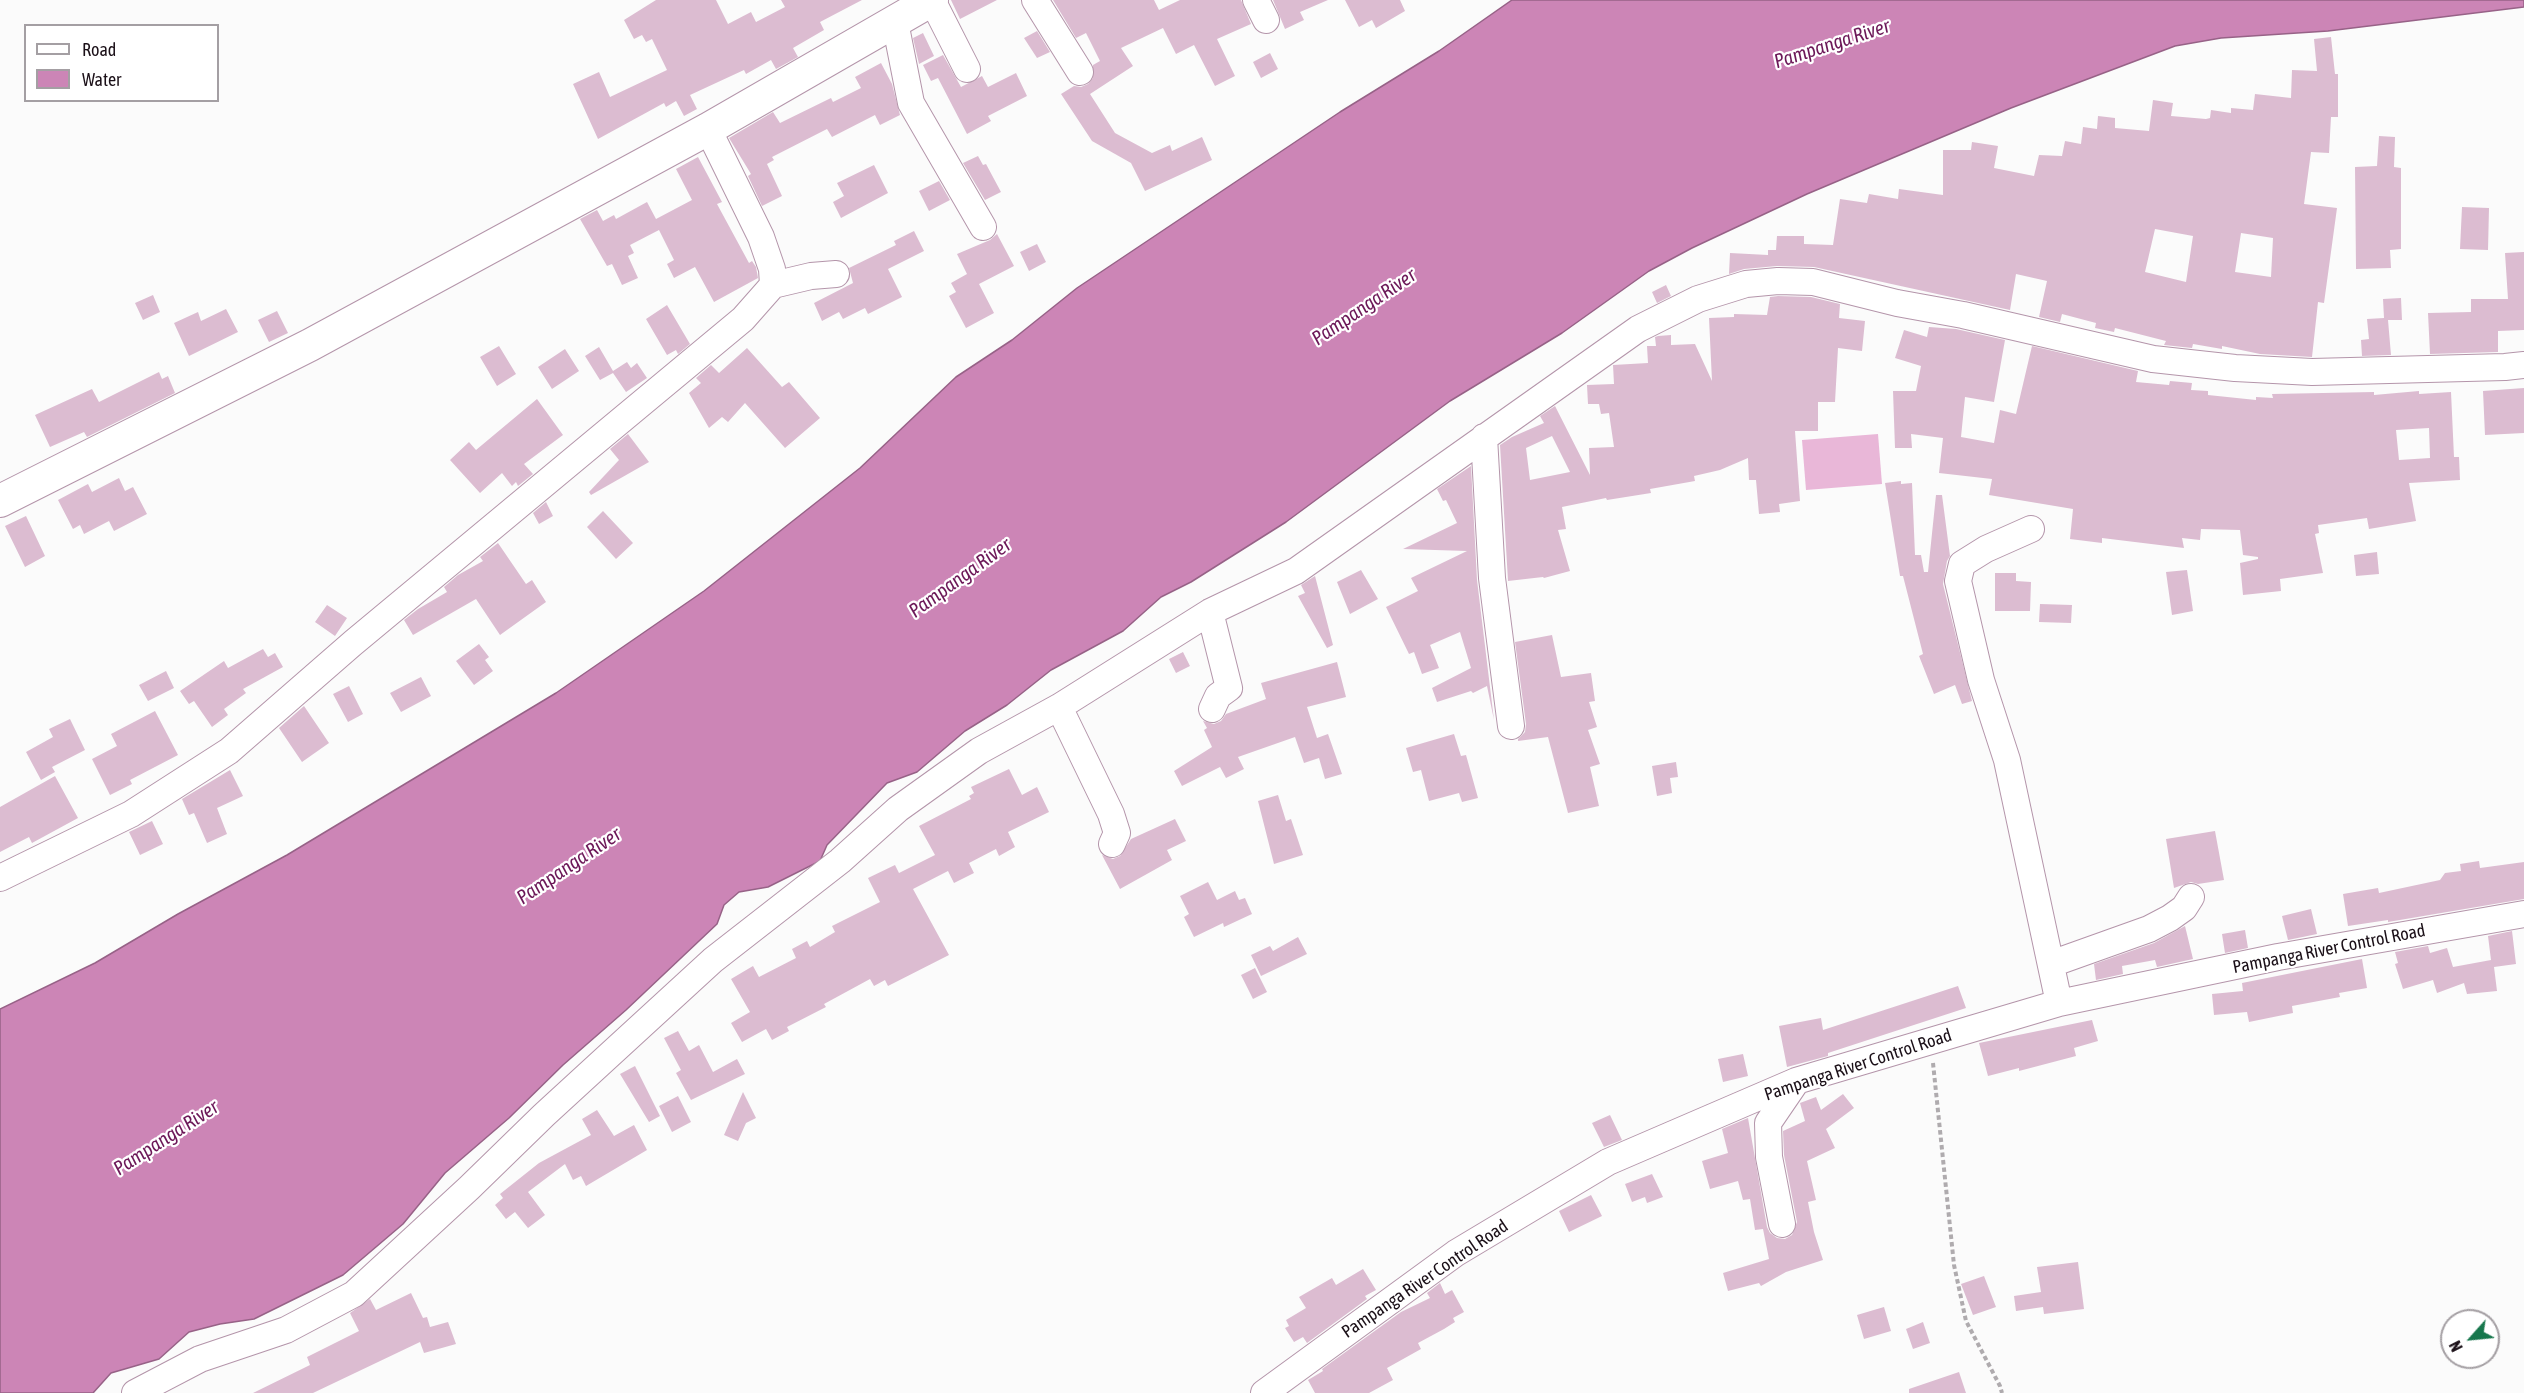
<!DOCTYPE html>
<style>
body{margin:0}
#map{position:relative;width:2524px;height:1393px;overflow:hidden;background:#fbfbfb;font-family:"Asap Condensed",sans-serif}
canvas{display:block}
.legend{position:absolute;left:24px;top:24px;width:195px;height:78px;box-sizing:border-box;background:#fff;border:2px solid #a49fa3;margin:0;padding:8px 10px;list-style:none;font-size:18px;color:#1b1018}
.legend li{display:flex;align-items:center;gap:12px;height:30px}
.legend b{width:30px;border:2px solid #a49fa3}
.north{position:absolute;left:2440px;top:1309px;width:60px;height:60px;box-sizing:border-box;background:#fff;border:2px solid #a49fa3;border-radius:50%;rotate:243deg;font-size:16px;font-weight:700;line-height:24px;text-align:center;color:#1b1018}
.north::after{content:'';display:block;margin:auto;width:21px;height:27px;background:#17774d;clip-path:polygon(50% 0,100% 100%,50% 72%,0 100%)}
</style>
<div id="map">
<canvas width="2524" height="1393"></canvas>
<ul class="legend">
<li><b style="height:8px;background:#fff"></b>Road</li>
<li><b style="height:16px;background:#cc85b6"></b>Water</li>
</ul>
<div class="north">N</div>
</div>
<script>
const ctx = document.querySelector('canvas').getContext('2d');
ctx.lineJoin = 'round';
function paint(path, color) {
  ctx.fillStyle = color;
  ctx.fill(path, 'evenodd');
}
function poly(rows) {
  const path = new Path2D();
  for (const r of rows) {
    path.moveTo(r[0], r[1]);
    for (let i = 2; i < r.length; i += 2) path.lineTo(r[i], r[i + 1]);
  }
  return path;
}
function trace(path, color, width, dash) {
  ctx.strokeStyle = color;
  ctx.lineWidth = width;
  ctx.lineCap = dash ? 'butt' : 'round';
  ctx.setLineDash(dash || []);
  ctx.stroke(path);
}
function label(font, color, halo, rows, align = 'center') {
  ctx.font = font + ' "Asap Condensed",sans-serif';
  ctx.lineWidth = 4.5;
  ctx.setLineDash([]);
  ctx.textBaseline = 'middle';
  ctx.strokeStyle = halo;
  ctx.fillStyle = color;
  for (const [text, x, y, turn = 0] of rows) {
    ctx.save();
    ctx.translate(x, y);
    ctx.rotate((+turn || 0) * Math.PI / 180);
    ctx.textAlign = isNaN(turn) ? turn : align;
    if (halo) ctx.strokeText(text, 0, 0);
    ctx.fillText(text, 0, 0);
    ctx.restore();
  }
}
const green = poly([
 [1878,434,1882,484,1806,490,1802,440]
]);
const water = poly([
 [1512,0,2524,0,2524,7,2328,31,2221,38,2175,46,2011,108,1807,194,1692,248,1649,271,1562,333,1450,401,1286,522,1191,582,1161,597,1123,631,1051,670,1007,705,965,731,917,772,887,783,827,845,820,861,768,887,739,892,724,905,717,924,626,1010,563,1065,509,1118,445,1173,403,1224,343,1275,254,1319,220,1324,189,1332,159,1359,111,1373,93,1393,0,1393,0,1009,95,963,178,914,287,855,556,693,704,591,860,468,956,377,1012,340,1077,288,1340,112,1439,51,1512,0]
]);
const building = poly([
 [656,0,716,0,728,24,751,12,756,22,785,7,781,0,862,0,820,22,824,30,793,48,798,57,776,69,771,60,746,74,744,70,690,95,697,109,684,116,676,101,666,107,664,103,598,139,573,84,599,72,610,97,667,70,652,39,646,42,642,35,634,39,624,20],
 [951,0,997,0,960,19],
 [1053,0,1154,0,1159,10,1180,0,1241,0,1251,24,1217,39,1235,76,1215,86,1194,45,1176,54,1163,28,1121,48,1133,66,1090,94,1115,133,1152,153,1170,145,1172,151,1202,137,1212,160,1145,191,1131,163,1092,141,1061,94,1074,86,1081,87,1088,84,1093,78,1093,65,1100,61,1086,33,1076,38],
 [1273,0,1328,0,1300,12,1304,20,1285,29],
 [1345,0,1400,0,1405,11,1376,28,1372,20,1359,27],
 [1037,31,1050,52,1037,58,1024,38],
 [923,33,934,56,919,64,913,38],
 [2331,37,2335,74,2338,74,2338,117,2331,117,2329,153,2311,152,2304,204,2337,208,2324,303,2318,302,2312,357,2260,354,2222,346,2222,349,2193,344,2192,348,2164,345,2166,341,2115,328,2114,332,2095,328,2096,323,2062,314,2060,322,2039,317,2047,281,2016,274,2010,310,1814,267,1777,266,1744,269,1729,274,1730,253,1768,255,1768,250,1776,250,1777,236,1804,236,1804,244,1833,245,1840,199,1867,203,1869,194,1898,199,1899,189,1943,195,1943,150,1971,150,1972,142,1998,146,1994,168,2034,176,2039,155,2062,156,2065,141,2081,144,2083,127,2097,129,2098,116,2115,118,2115,128,2149,131,2153,100,2173,103,2171,116,2206,119,2210,118,2211,110,2231,113,2231,108,2253,110,2255,94,2291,98,2292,70,2317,71,2314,39],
 [2155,229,2193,236,2186,282,2145,272],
 [2241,233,2273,238,2271,277,2235,272],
 [1270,53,1278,69,1261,78,1253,62],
 [943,55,961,87,982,76,988,87,1016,73,1027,96,988,116,991,121,967,134,938,78,931,81,923,65],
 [881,63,892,84,900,115,880,125,875,115,832,137,827,129,772,157,774,160,767,164,782,196,762,206,748,176,751,174,729,138,773,112,780,123,831,98,833,102,861,88,855,77],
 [2379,136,2395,137,2394,167,2401,168,2401,249,2390,250,2391,268,2356,269,2355,167,2377,166],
 [978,156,983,165,986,164,1001,192,985,200,963,163],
 [698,157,722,202,717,204,749,263,752,261,756,267,758,278,714,302,695,267,674,278,667,264,674,260,659,230,630,245,634,253,628,256,638,278,622,285,612,264,607,266,580,219,597,210,603,221,614,215,616,219,647,202,656,219,692,200,676,169],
 [874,165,888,193,841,218,833,202,844,196,837,183],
 [939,181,950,200,929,211,919,191],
 [2462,207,2489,208,2488,250,2460,249],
 [914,231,924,251,888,269,902,297,868,314,865,308,843,319,839,312,822,321,814,303,853,283,849,268,896,245,894,241],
 [997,234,1014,266,979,284,994,313,966,328,949,296,956,292,951,283,967,274,957,254,990,240],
 [1037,244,1046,262,1029,271,1020,252],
 [2524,252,2524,330,2498,331,2498,352,2430,354,2428,313,2471,312,2471,299,2508,299,2505,253],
 [1666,285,1671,296,1657,303,1652,292],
 [153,295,160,312,143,320,135,303],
 [1778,296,1811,297,1840,304,1839,318,1865,321,1862,351,1838,348,1835,402,1818,402,1818,431,1795,431,1800,501,1779,504,1780,512,1759,514,1756,480,1749,480,1748,458,1720,470,1694,476,1695,481,1650,489,1651,493,1607,500,1606,498,1562,507,1566,529,1558,530,1570,571,1544,578,1543,577,1508,581,1500,445,1512,437,1544,423,1540,416,1555,406,1590,475,1589,448,1614,447,1609,413,1601,414,1599,404,1588,404,1587,385,1614,384,1613,365,1648,363,1647,346,1656,346,1655,337,1658,336,1671,335,1671,345,1695,344,1712,381,1709,318,1734,317,1734,314,1767,315,1770,297],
 [1552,436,1570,472,1530,480,1526,448],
 [2401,298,2402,320,2388,320,2391,355,2362,356,2361,340,2369,339,2367,319,2384,318,2383,299],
 [667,305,690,344,678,354,676,350,667,355,646,319],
 [226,309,238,332,189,356,174,323,198,312,201,321],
 [277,311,288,333,269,342,258,320],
 [1929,327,1956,329,2005,340,1994,402,1965,397,1961,437,1994,443,2000,410,2016,414,2032,346,2138,371,2136,382,2169,385,2170,381,2192,383,2191,390,2208,391,2208,395,2256,400,2256,397,2273,398,2272,394,2374,392,2374,395,2419,391,2419,394,2451,392,2454,457,2459,457,2460,480,2409,483,2416,521,2369,529,2367,518,2318,525,2319,533,2315,534,2323,573,2280,579,2281,591,2243,595,2240,563,2258,559,2258,557,2243,555,2240,530,2201,529,2200,540,2182,538,2184,548,2102,538,2102,543,2070,539,2073,509,1989,495,1992,479,1939,473,1943,438,1911,434,1912,448,1895,448,1893,391,1916,391,1921,366,1895,358,1904,330,1927,337],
 [2429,428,2430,458,2399,460,2396,430],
 [499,346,516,374,497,386,480,357],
 [599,347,613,371,627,362,631,368,637,363,647,378,626,392,613,373,600,380,585,356],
 [747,348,782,387,789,382,820,418,785,448,745,403,728,422,722,417,709,428,689,393,701,383,696,378,711,365,719,373],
 [565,349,579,371,552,389,538,367],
 [159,372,162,379,168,376,175,393,87,437,84,432,50,447,35,415,92,389,99,402],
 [2524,388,2524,433,2485,435,2483,391],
 [537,399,563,435,524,464,533,474,518,486,516,482,512,486,502,473,480,493,450,460,469,442,476,450],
 [628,434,649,462,591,495,589,492,619,460,610,449],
 [1471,466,1477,580,1494,720,1487,686,1473,693,1471,691,1437,702,1432,688,1471,668,1460,632,1430,645,1439,668,1422,674,1414,652,1409,654,1386,607,1418,591,1411,578,1467,551,1403,549,1457,523,1446,500,1443,501,1437,489],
 [119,478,125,491,133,487,147,514,114,531,109,521,84,534,80,525,73,529,58,500,88,484,92,492],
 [1901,481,1901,484,1912,483,1915,555,1921,555,1924,572,1928,572,1936,495,1942,495,1950,556,1947,561,1943,584,1972,701,1962,704,1955,685,1934,694,1919,656,1923,654,1903,576,1900,576,1885,483],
 [546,502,553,516,539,524,533,513],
 [603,511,633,543,616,559,587,527],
 [26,516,45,556,25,567,5,526],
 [498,543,526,584,532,580,546,602,500,635,476,599,413,635,404,620,418,609,447,592,444,587,458,575,483,561,480,557],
 [2377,552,2379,574,2356,576,2354,555],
 [1361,570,1378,599,1350,614,1337,582],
 [2187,570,2193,611,2172,615,2166,572],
 [1995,573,2016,573,2016,581,2031,582,2030,611,1995,611],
 [1315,576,1333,645,1327,648,1298,596,1305,593,1301,585],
 [2040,604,2072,605,2071,623,2039,622],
 [327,605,347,618,335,636,315,622],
 [1552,635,1561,677,1591,673,1595,701,1589,702,1597,727,1588,730,1600,764,1590,767,1599,806,1568,813,1548,737,1518,741,1518,739,1525,732,1526,724,1515,642],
 [479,644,489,657,485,660,493,671,474,685,456,661],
 [263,649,268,657,275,653,283,667,243,689,246,693,224,709,228,715,212,727,194,701,189,704,180,691,224,661,228,668],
 [1183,652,1190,666,1176,673,1169,659],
 [1337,662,1346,697,1307,707,1317,738,1328,734,1342,774,1325,779,1319,758,1304,763,1295,737,1238,757,1244,769,1226,778,1220,767,1182,786,1174,771,1212,747,1204,730,1207,728,1203,721,1214,724,1221,721,1226,714,1266,699,1261,683],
 [166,671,174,688,148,701,139,685],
 [421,677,431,696,401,712,390,693],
 [349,686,363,714,348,722,333,694],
 [304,706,329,743,302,762,279,728],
 [155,711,178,755,130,780,132,784,110,795,92,759,117,746,111,734],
 [70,719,85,750,52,767,55,772,41,780,26,752,53,737,49,729],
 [1454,734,1461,756,1466,755,1478,798,1462,802,1459,793,1429,801,1421,770,1413,772,1406,748],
 [1676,762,1678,777,1670,778,1672,793,1657,796,1652,766],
 [1009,769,1022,795,1037,787,1049,812,1008,832,1015,847,999,856,996,849,969,863,974,873,954,883,948,871,913,889,949,955,888,986,885,980,874,986,870,979,824,1004,826,1007,787,1027,789,1031,772,1040,766,1029,742,1042,731,1023,750,1012,731,979,753,966,759,977,796,958,792,949,807,941,810,947,835,932,832,926,880,902,868,878,895,865,899,873,935,855,919,826,971,799,969,796,974,793,971,787],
 [230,770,243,796,217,808,227,834,207,843,194,813,189,815,182,799],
 [55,776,78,818,32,843,29,837,0,852,0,807],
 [1278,795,1286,821,1291,819,1303,855,1274,864,1258,801],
 [1175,819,1186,841,1167,850,1172,860,1120,889,1102,855,1113,859,1120,856,1131,839],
 [152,821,163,844,140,855,129,832],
 [2215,831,2224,880,2198,884,2191,882,2174,888,2166,839],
 [2479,861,2480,868,2524,862,2524,899,2388,922,2388,920,2348,926,2343,894,2378,888,2379,893,2440,880,2445,873,2461,871,2460,864],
 [1208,882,1217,900,1235,891,1239,900,1245,898,1252,914,1224,927,1223,923,1194,937,1184,917,1189,914,1180,896],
 [2311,909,2317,934,2288,940,2282,916],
 [2185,926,2193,959,2157,967,2155,960,2122,966,2123,974,2096,980,2094,964,2154,943],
 [2245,930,2248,948,2225,953,2222,934],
 [2512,931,2516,964,2494,967,2497,991,2467,994,2464,983,2437,993,2433,980,2403,989,2395,964,2398,963,2395,952,2428,946,2430,953,2447,948,2453,967,2491,960,2488,936],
 [1298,937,1307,954,1261,976,1251,955,1270,946,1273,951],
 [2362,959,2367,988,2339,993,2340,997,2292,1006,2293,1013,2249,1022,2247,1012,2214,1015,2212,994,2243,991,2242,983],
 [1255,968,1267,992,1253,999,1241,975],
 [1958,986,1966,1008,1828,1053,1828,1056,1787,1067,1779,1026,1821,1018,1823,1030],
 [2092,1020,2098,1041,2074,1048,2076,1056,2019,1071,2019,1068,1988,1076,1979,1043],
 [678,1031,689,1051,699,1045,713,1072,737,1059,745,1074,691,1100,676,1073,681,1070,664,1038],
 [1743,1054,1748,1076,1723,1082,1718,1059],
 [635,1066,660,1116,649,1122,620,1074],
 [743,1092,756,1118,746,1123,738,1141,724,1135],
 [1843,1094,1854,1108,1826,1129,1835,1148,1807,1161,1816,1200,1808,1202,1814,1232,1823,1260,1786,1272,1761,1286,1759,1283,1728,1291,1723,1273,1769,1259,1763,1229,1755,1230,1750,1199,1743,1200,1738,1181,1710,1189,1702,1161,1728,1153,1722,1129,1748,1118,1767,1227,1770,1233,1777,1238,1785,1239,1792,1235,1797,1222,1784,1155,1783,1131,1805,1121,1800,1103,1816,1097,1821,1110],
 [678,1096,691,1122,672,1132,659,1106],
 [597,1110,614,1136,634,1125,647,1150,586,1186,581,1176,573,1180,565,1164,528,1192,545,1215,528,1228,515,1212,506,1219,495,1205,503,1198,500,1194,539,1163,591,1135,582,1119],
 [1610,1115,1622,1140,1604,1147,1592,1123],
 [1652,1174,1663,1197,1647,1203,1645,1197,1632,1202,1625,1184],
 [1591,1195,1602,1216,1569,1232,1559,1211],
 [2078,1262,2084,1309,2044,1314,2043,1307,2016,1311,2014,1296,2041,1292,2037,1267],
 [1363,1269,1376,1290,1365,1296,1367,1299,1307,1343,1303,1337,1294,1342,1285,1328,1289,1326,1286,1320,1306,1308,1299,1297,1332,1278,1336,1285],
 [1984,1276,1996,1307,1973,1315,1961,1284],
 [1440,1283,1445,1294,1452,1290,1464,1312,1453,1318,1455,1322,1444,1329,1418,1343,1421,1349,1387,1368,1393,1380,1369,1393,1315,1393,1308,1380,1323,1371,1322,1369,1401,1312,1430,1298,1427,1293],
 [411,1293,423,1318,427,1317,430,1327,448,1322,456,1344,424,1353,420,1342,313,1393,253,1393,310,1365,307,1357,359,1331,350,1313,370,1299,376,1310],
 [1884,1307,1891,1331,1864,1339,1857,1315],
 [1923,1322,1930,1343,1913,1349,1906,1329],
 [1959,1372,1966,1393,1909,1393,1909,1389]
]);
const path = poly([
 [1933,1063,1954,1265,1966,1321,2000,1386,2002,1393]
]);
const minor = poly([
 [932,0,967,69],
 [1035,0,1080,72],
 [1256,0,1266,20],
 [895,22,911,103,983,227],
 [708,129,761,237,772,269,773,285],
 [1484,437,1492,578,1511,726],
 [2031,529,1986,549,1962,564,1958,581,1981,680,2007,760,2059,1003],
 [1210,612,1229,688,1218,696,1212,709],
 [1059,707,1111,814,1117,833,1112,844],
 [0,878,131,814,229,751,353,643,743,319,773,285,811,276,836,274],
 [2051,964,2149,929,2170,918,2184,908,2191,897],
 [1782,1224,1769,1157,1768,1123,1796,1082],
 [135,1393,200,1359,286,1330,354,1294,469,1188,544,1115,713,960,840,861,898,809,979,751,1059,707,1210,612,1296,571,1638,329,1698,299,1746,284,1778,281,1813,282,1897,303,1963,315,2153,359,2235,368,2312,372,2505,367,2524,365],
 [1264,1393,1456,1253,1608,1162,1796,1081,2059,1003,2278,957,2524,914]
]);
const major = poly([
 [0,501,310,345,708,129,932,0]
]);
const streetNames = [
 ["Pampanga River Control Road",2329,949,-11],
 ["Pampanga River Control Road",1858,1065,-18],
 ["Pampanga River Control Road",1425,1279,-34]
];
const waterNames = [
 ["Pampanga River",1832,44,-18],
 ["Pampanga River",1364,307,-34],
 ["Pampanga River",960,578,-36],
 ["Pampanga River",569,866,-34],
 ["Pampanga River",166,1138,-33]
];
paint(green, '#e9b7d8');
paint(water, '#cc85b6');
trace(water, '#976287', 1.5);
paint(building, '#dcbcd1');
trace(minor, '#b495aa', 28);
trace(major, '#b495aa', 34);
trace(path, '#afabae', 4, [4.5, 3]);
trace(minor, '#fff', 26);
trace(major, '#fff', 32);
label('18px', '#1b1018', '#fff', streetNames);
label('italic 20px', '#6c1858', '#fff', waterNames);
</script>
